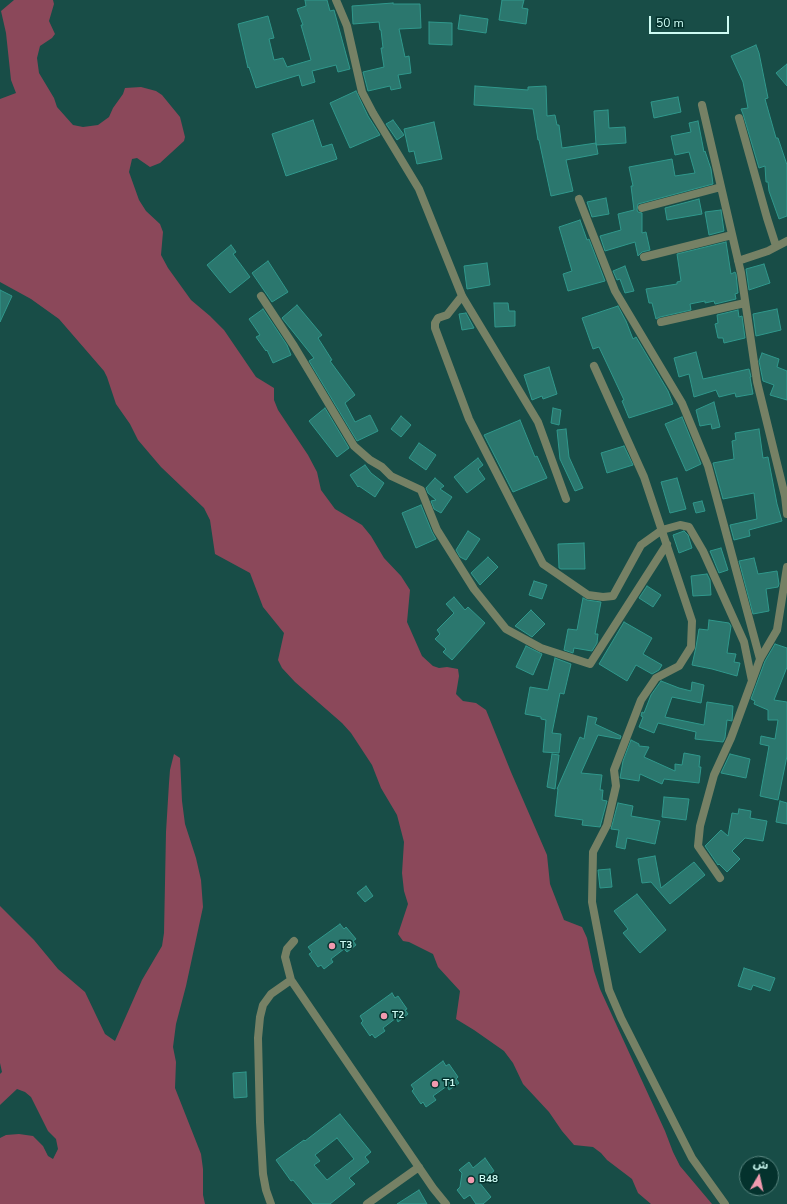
<!DOCTYPE html>
<meta charset="utf-8">
<style>
body{margin:0}
#map{position:relative;width:787px;height:1204px;overflow:hidden;background:#184d47;font-family:"Nunito Sans","Noto Sans Arabic",sans-serif}
canvas{display:block}
.north{position:absolute;left:739px;top:1156px;width:40px;height:40px;box-sizing:border-box;background:#04322d;border:1px solid #55837d;border-radius:50%;rotate:9deg;font-size:11px;font-weight:700;line-height:16px;text-align:center;color:#cefcf4}
.north::after{content:'';display:block;margin:auto;width:14px;height:18px;background:#f29aaf;clip-path:polygon(50% 0,100% 100%,50% 72%,0 100%)}
.scale{position:absolute;left:649px;top:16px;width:80px;height:18px;box-sizing:border-box;border:2px solid #cefcf4;border-top:0;padding-left:5px;font-size:12px;line-height:14px;white-space:nowrap;color:#cefcf4;-webkit-text-stroke:3px #04322d;paint-order:stroke}
</style>
<div id="map">
<canvas width="787" height="1204"></canvas>
<div class="north">ش</div>
<div class="scale">50 m</div>
</div>
<script>
const ctx = document.querySelector('canvas').getContext('2d');
ctx.lineJoin = 'round';
function paint(path, color) {
  ctx.fillStyle = color;
  ctx.fill(path, 'evenodd');
}
function poly(rows) {
  const path = new Path2D();
  for (const r of rows) {
    path.moveTo(r[0], r[1]);
    for (let i = 2; i < r.length; i += 2) path.lineTo(r[i], r[i + 1]);
  }
  return path;
}
function trace(path, color, width, dash) {
  ctx.strokeStyle = color;
  ctx.lineWidth = width;
  ctx.lineCap = dash ? 'butt' : 'round';
  ctx.setLineDash(dash || []);
  ctx.stroke(path);
}
function label(font, color, halo, rows, align = 'center') {
  ctx.font = font + ' "Nunito Sans",sans-serif';
  ctx.lineWidth = 3;
  ctx.setLineDash([]);
  ctx.textBaseline = 'middle';
  ctx.strokeStyle = halo;
  ctx.fillStyle = color;
  for (const [text, x, y, turn = 0] of rows) {
    ctx.save();
    ctx.translate(x, y);
    ctx.rotate((+turn || 0) * Math.PI / 180);
    ctx.textAlign = isNaN(turn) ? turn : align;
    if (halo) ctx.strokeText(text, 0, 0);
    ctx.fillText(text, 0, 0);
    ctx.restore();
  }
}
const green = poly([
 [14,0,53,0,54,4,49,21,55,34,52,38,40,46,37,58,39,73,54,98,57,107,73,125,83,127,98,125,109,117,113,108,123,94,125,88,141,87,156,91,162,95,180,117,185,137,184,141,160,163,150,167,137,158,132,159,129,172,139,200,146,211,160,224,163,232,161,255,168,268,191,300,210,316,224,330,256,377,274,388,274,400,278,410,308,455,317,472,321,490,335,509,362,525,371,536,384,558,401,576,410,590,407,622,422,656,433,666,439,668,447,667,458,669,459,676,456,694,463,701,476,703,486,710,511,772,547,855,550,884,564,920,582,927,587,938,594,971,600,989,665,1131,673,1152,680,1166,712,1204,651,1204,638,1193,632,1179,607,1160,601,1153,593,1147,574,1145,562,1131,549,1112,523,1084,513,1063,504,1051,474,1030,456,1019,460,991,438,967,433,954,409,942,403,941,398,934,408,904,404,891,402,873,404,842,397,815,381,788,372,765,351,733,342,723,295,682,282,668,278,660,284,633,263,607,250,573,215,554,210,520,204,508,161,467,138,440,130,424,116,404,107,377,104,371,59,319,31,299,0,282,0,99,16,93,11,80,6,33,1,11],
 [174,754,180,758,182,801,185,824,196,858,201,880,203,907,186,986,176,1024,173,1047,176,1062,175,1088,201,1154,203,1169,203,1195,205,1204,0,1204,0,1138,6,1135,19,1134,33,1136,43,1146,48,1156,53,1159,58,1149,56,1139,48,1131,31,1097,25,1092,17,1089,0,1105,0,1074,2,1072,0,1063,0,906,34,940,58,969,85,992,105,1034,115,1041,142,980,162,946,164,933,166,832,169,783,170,770]
]);
const building = poly([
 [305,0,327,0,330,11,334,10,350,69,338,72,336,65,312,71,315,82,302,86,299,75,256,88,249,67,248,68,238,24,268,16,274,38,269,39,274,60,283,58,287,67,311,60,301,25,303,25,297,9,306,6,305,0],
 [502,0,524,0,522,8,528,9,526,24,499,20,502,0],
 [393,3,393,4,420,4,421,28,399,29,405,57,409,56,411,73,398,75,401,88,391,90,390,86,368,91,363,72,384,67,381,48,383,48,381,30,380,30,379,22,353,24,352,6,393,3],
 [460,15,488,19,486,33,458,29,460,15],
 [429,22,452,23,452,45,429,44,429,22],
 [756,45,759,53,768,98,765,99,776,138,778,138,787,165,787,216,779,219,769,191,768,182,766,182,765,166,759,168,743,114,741,109,748,108,743,82,731,56,756,45],
 [787,64,787,86,776,73,787,64],
 [475,86,528,90,528,87,546,86,547,116,555,115,557,125,559,125,562,148,596,143,598,154,566,160,573,191,551,196,539,140,538,140,533,109,474,105,475,86],
 [356,91,368,116,380,135,350,148,330,103,356,91],
 [678,97,681,112,654,118,651,102,678,97],
 [608,110,609,128,625,127,626,143,596,145,594,111,608,110],
 [313,120,322,147,332,144,337,159,286,176,272,134,313,120],
 [393,120,404,135,397,140,386,124,393,120],
 [698,121,704,152,705,151,711,169,713,184,638,204,637,210,638,212,642,213,642,233,646,232,650,250,642,252,638,256,635,242,605,251,600,236,621,230,618,214,634,210,631,186,633,186,629,167,672,159,675,176,695,173,689,152,675,155,671,136,691,132,689,123,698,121],
 [434,122,442,159,417,164,414,151,409,152,404,129,434,122],
 [606,198,609,214,592,217,587,202,606,198],
 [699,199,702,214,667,220,665,208,699,199],
 [721,210,724,231,709,235,705,212,721,210],
 [580,220,587,240,589,239,605,281,568,291,563,274,572,271,559,227,580,220],
 [726,242,731,274,735,272,736,274,738,293,735,294,736,299,715,304,714,301,705,303,705,301,690,304,691,310,660,317,656,319,652,303,649,303,646,289,677,284,677,282,681,281,677,254,726,242],
 [231,245,236,252,233,254,250,277,230,293,207,265,231,245],
 [268,261,288,292,272,302,252,273,268,261],
 [487,263,490,285,467,289,464,266,487,263],
 [764,264,770,283,749,290,746,269,764,264],
 [625,266,634,291,625,293,620,279,617,280,613,271,625,266],
 [0,290,12,296,0,322,0,290],
 [494,303,508,303,509,311,515,311,515,326,495,327,494,303],
 [297,305,322,335,318,338,332,360,330,361,355,395,345,403,355,422,370,415,378,431,357,441,309,361,314,358,282,318,297,305],
 [618,306,626,321,633,339,636,337,668,391,673,404,629,418,622,401,624,400,599,347,593,349,582,318,618,306],
 [263,309,287,345,291,355,273,363,267,350,266,351,256,337,260,335,249,319,263,309],
 [777,309,781,330,756,336,753,314,777,309],
 [738,310,739,317,742,316,745,338,724,343,723,338,718,338,715,324,718,323,717,315,738,310],
 [466,313,474,328,462,330,459,314,466,313],
 [696,352,703,379,749,369,751,377,750,377,753,394,736,397,735,393,719,397,716,390,694,397,689,374,679,377,674,358,696,352],
 [762,353,779,359,777,367,787,371,787,400,770,395,774,385,763,381,759,361,762,353],
 [549,367,557,394,543,399,542,396,532,400,524,375,549,367],
 [714,402,720,427,712,429,711,424,700,426,696,410,714,402],
 [325,408,349,448,337,457,309,421,325,408],
 [553,408,561,410,559,425,551,423,553,408],
 [401,416,411,425,401,437,391,429,401,416],
 [682,417,701,464,686,471,665,424,682,417],
 [520,420,535,457,537,456,547,478,513,492,484,435,520,420],
 [566,429,569,457,583,488,575,491,560,459,557,430,566,429],
 [759,429,763,458,768,457,777,504,782,521,749,530,750,536,734,540,730,525,757,519,754,493,723,499,713,463,734,459,732,441,736,440,735,433,759,429],
 [419,443,436,455,426,470,409,458,419,443],
 [624,446,633,465,607,473,601,453,624,446],
 [478,458,483,465,478,469,485,479,467,493,454,477,478,458],
 [365,465,371,473,384,483,375,497,359,486,358,487,350,475,365,465],
 [435,478,444,486,440,489,452,497,441,513,434,509,431,501,436,500,428,493,426,488,435,478],
 [677,478,686,509,670,513,661,482,677,478],
 [702,501,705,511,696,513,693,503,702,501],
 [421,505,432,532,436,539,416,548,402,513,421,505],
 [468,531,480,539,466,560,460,557,456,550,468,531],
 [684,531,688,535,692,548,679,553,673,535,684,531],
 [584,543,585,569,561,569,559,568,558,544,584,543],
 [721,548,728,570,719,573,710,551,721,548],
 [488,557,498,567,480,585,471,573,488,557],
 [754,558,758,574,777,571,779,584,778,587,766,589,769,611,753,614,739,561,754,558],
 [707,574,710,580,711,595,693,596,691,576,707,574],
 [534,581,547,585,542,599,529,595,534,581],
 [647,586,661,595,653,607,639,598,647,586],
 [454,597,465,610,468,607,485,623,452,660,443,652,446,649,435,639,440,634,437,630,454,613,446,604,454,597],
 [583,598,587,600,601,602,595,634,598,634,597,643,592,651,574,648,573,653,564,650,568,629,577,630,583,598],
 [531,610,545,624,532,637,515,626,531,610],
 [709,620,729,623,731,626,727,653,736,654,734,662,740,663,737,676,712,669,692,665,696,647,699,629,708,630,709,620],
 [624,622,652,638,643,654,662,665,659,670,652,674,636,665,627,681,599,664,624,622],
 [775,644,787,648,787,667,774,700,787,702,787,756,778,800,760,796,769,746,760,744,761,736,775,739,778,720,768,720,768,710,754,704,755,701,751,699,765,661,775,644],
 [526,646,542,654,533,675,516,667,526,646],
 [555,658,571,664,564,694,560,693,552,733,561,734,559,753,543,752,546,720,541,719,541,717,525,714,530,687,548,690,555,658],
 [661,681,679,688,691,691,692,682,704,685,701,703,672,697,665,717,704,725,707,702,733,706,732,721,727,720,725,738,723,742,695,739,696,732,658,723,654,733,639,727,643,717,641,716,642,712,644,713,651,695,661,681],
 [588,716,597,718,595,724,621,736,620,739,598,735,581,773,602,775,600,790,603,790,602,800,607,801,600,827,582,825,583,820,555,816,558,789,557,789,580,737,584,739,588,716],
 [631,740,639,744,639,746,649,747,644,757,675,771,675,764,682,765,684,753,700,756,699,767,701,767,699,783,664,779,662,784,640,774,639,781,620,778,623,761,631,740],
 [552,754,559,755,555,789,547,787,552,754],
 [730,754,750,759,746,778,721,773,730,754],
 [664,797,689,799,686,820,662,817,664,797],
 [780,801,787,803,787,824,776,822,780,801],
 [618,803,633,806,631,816,660,821,655,844,627,838,625,849,616,847,619,830,611,829,618,803],
 [739,809,751,811,750,818,767,821,763,841,745,838,732,851,740,859,727,872,719,864,718,865,705,846,721,830,728,836,732,813,738,814,739,809],
 [655,856,661,888,694,862,705,875,670,904,651,882,642,883,638,859,655,856],
 [610,869,612,887,600,888,598,870,610,869],
 [366,886,373,896,365,902,357,893,366,886],
 [637,894,666,930,640,953,623,933,628,929,614,911,637,894],
 [340,924,344,929,346,927,356,939,353,941,356,945,347,952,344,949,331,959,333,962,324,969,321,965,318,967,309,954,312,952,308,947,340,924],
 [744,968,775,978,770,991,753,985,751,990,738,986,744,968],
 [392,993,395,998,398,996,407,1009,405,1010,408,1014,398,1022,396,1018,383,1028,385,1031,375,1038,372,1034,370,1036,361,1023,363,1021,360,1016,392,993],
 [443,1061,446,1066,449,1064,458,1077,456,1079,459,1083,449,1090,447,1086,433,1096,436,1100,426,1107,423,1102,421,1104,412,1091,414,1089,411,1085,443,1061],
 [246,1072,247,1097,234,1098,233,1073,246,1072],
 [340,1114,371,1152,365,1157,369,1162,349,1178,355,1184,330,1204,313,1204,293,1180,291,1181,276,1160,304,1140,305,1141,340,1114],
 [337,1138,354,1159,327,1180,314,1165,320,1161,315,1155,337,1138],
 [485,1158,494,1171,479,1182,491,1197,483,1204,476,1204,470,1195,464,1199,457,1190,460,1187,462,1173,459,1170,469,1162,473,1168,485,1158],
 [419,1190,427,1204,397,1204,419,1190]
]);
const street = poly([
 [336,0,347,26,362,92,373,113,419,189,462,296,538,422,566,499],
 [702,105,741,273,757,382,785,496,787,514],
 [739,118,767,218,776,246],
 [579,199,615,291,682,403,708,466,760,659],
 [642,208,721,187],
 [644,257,732,235],
 [738,261,768,251,787,241],
 [261,296,294,346,354,446,370,460,382,467,391,476,421,490,437,530,474,589,506,629,541,648,590,664,667,544],
 [462,296,447,315,438,318,435,323,435,328,469,419,543,564,588,595,603,597,613,596,641,545,662,530,680,525,689,527,703,551,744,642,752,681,731,738,714,775,700,826,698,846,720,878],
 [661,322,745,303],
 [594,366,644,477,692,621,691,647,679,666,656,678,641,700,614,770,616,786,607,825,593,852,592,902,609,990,621,1018,692,1158,725,1204],
 [752,681,760,659,777,630,787,567],
 [294,941,287,949,285,957,291,980,433,1188,446,1204],
 [271,1204,266,1190,263,1174,260,1122,258,1038,260,1017,263,1005,271,994,291,980],
 [367,1204,419,1167]
]);
const markers = [
 [332,946,4,"#f29aaf"],
 [384,1016,4,"#f29aaf"],
 [435,1084,4,"#f29aaf"],
 [471,1180,4,"#f29aaf"]
];
const poiNames = [
 ["T3",340,946],
 ["T2",392,1016],
 ["T1",443,1084],
 ["B48",479,1180]
];
paint(green, '#8b485a');
paint(building, '#2b776e');
trace(building, '#30988c', 1);
trace(street, '#768165', 8);
for (const [x, y, r, color] of markers) {
  const dot = new Path2D();
  dot.arc(x, y, r, 0, 2 * Math.PI);
  ctx.fillStyle = color;
  ctx.fill(dot);
  trace(dot, '#04322d', 1.5);
}
label('bold 10px', '#cefcf4', '#04322d', poiNames, 'left');
</script>
